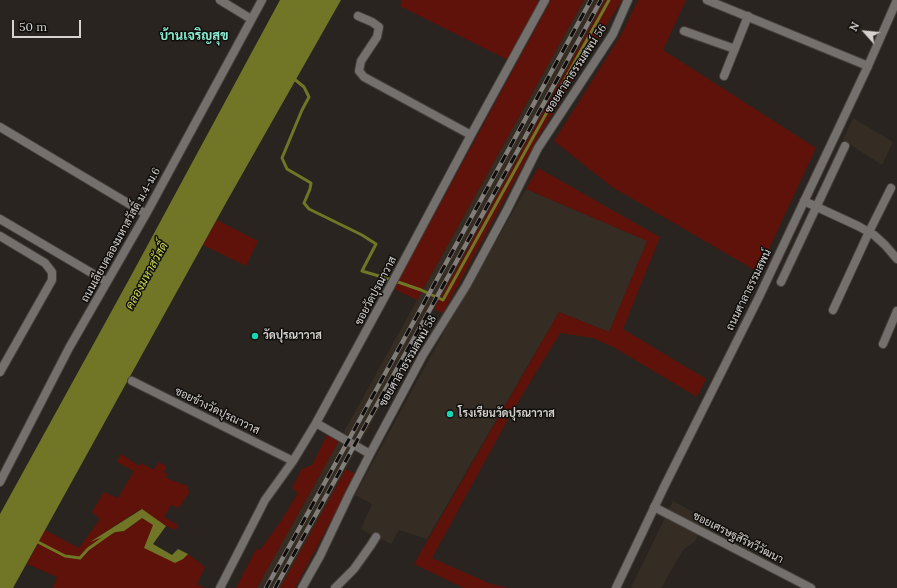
<!DOCTYPE html>
<meta charset="utf-8">
<style>
body{margin:0}
#map{position:relative;width:897px;height:588px;overflow:hidden;background:#29241f;font-family:Lora,serif}
canvas{display:block}
.north{position:absolute;left:845px;top:12px;width:40px;height:40px;-webkit-text-stroke:3px #100e0c;paint-order:stroke;rotate:297deg;font-size:11px;font-weight:700;line-height:16px;text-align:center;color:#d5d2cf}
.north::after{content:'';display:block;margin:auto;width:14px;height:18px;background:#d5d2cf;clip-path:polygon(50% 0,100% 100%,50% 72%,0 100%)}
.scale{position:absolute;left:12px;top:20px;width:69px;height:18px;box-sizing:border-box;border:2px solid #d5d2cf;border-top:0;padding-left:5px;font-size:12px;line-height:14px;white-space:nowrap;color:#d5d2cf;-webkit-text-stroke:3px #100e0c;paint-order:stroke}
</style>
<div id="map">
<canvas width="897" height="588"></canvas>
<div class="north">N</div>
<div class="scale">50 m</div>
</div>
<script>
const ctx = document.querySelector('canvas').getContext('2d');
ctx.lineJoin = 'round';
function paint(path, color) {
  ctx.fillStyle = color;
  ctx.fill(path, 'evenodd');
}
function poly(rows) {
  const path = new Path2D();
  for (const r of rows) {
    path.moveTo(r[0], r[1]);
    for (let i = 2; i < r.length; i += 2) path.lineTo(r[i], r[i + 1]);
  }
  return path;
}
function trace(path, color, width, dash) {
  ctx.strokeStyle = color;
  ctx.lineWidth = width;
  ctx.lineCap = dash ? 'butt' : 'round';
  ctx.setLineDash(dash || []);
  ctx.stroke(path);
}
function label(font, color, halo, rows, align = 'center') {
  ctx.font = font + ' Lora,Sarabun,serif';
  ctx.lineWidth = 3;
  ctx.setLineDash([]);
  ctx.textBaseline = 'middle';
  ctx.strokeStyle = halo;
  ctx.fillStyle = color;
  for (const [text, x, y, turn = 0] of rows) {
    ctx.save();
    ctx.translate(x, y);
    ctx.rotate((+turn || 0) * Math.PI / 180);
    ctx.textAlign = isNaN(turn) ? turn : align;
    if (halo) ctx.strokeText(text, 0, 0);
    ctx.fillText(text, 0, 0);
    ctx.restore();
  }
}
const built = poly([
 [584,0,605,0,280,588,257,588],
 [853,118,893,142,882,165,843,140],
 [526,189,648,241,609,332,559,312,427,539,399,530,391,544,361,529,372,504,355,495,445,330],
 [673,501,706,519,695,541,683,550,661,588,631,588]
]);
const green = poly([
 [401,0,536,0,540,2,508,60,400,6,402,1],
 [551,0,584,0,417,300,394,289],
 [605,0,622,0,538,138,443,313,434,309],
 [638,0,686,0,663,50,816,148,758,272,612,187,554,141,621,35],
 [538,168,660,237,623,329,706,379,697,397,615,348,593,338,560,333,512,412,432,558,491,584,508,588,464,588,414,564,559,312,609,332,647,241,526,189],
 [217,220,258,241,246,266,203,245],
 [333,433,341,437,257,588,236,588,256,549,260,550,281,521,298,493,292,488,302,469,312,465,327,435],
 [121,454,139,466,141,463,154,470,158,462,166,466,164,472,167,474,166,478,188,486,187,489,190,491,179,508,171,505,164,517,178,525,176,530,166,526,141,509,93,540,116,532,124,531,142,518,153,525,144,548,183,559,188,554,205,567,197,584,204,588,53,588,57,577,27,564,45,530,79,548,100,519,92,512,104,492,118,498,134,471,117,462],
 [346,469,356,474,295,588,280,588]
]);
const water = poly([
 [280,0,341,0,227,201,13,588,0,588,0,514,132,274],
 [142,509,166,526,153,544,172,555,178,549,188,554,183,559,175,563,144,548,153,525,142,518,124,531,116,532,90,542]
]);
const stream = poly([
 [293,78,304,87,309,97,302,110,282,158,287,169,311,183,310,189,304,203,309,209,362,235,376,244,362,271,389,279],
 [398,282,421,290,443,300,609,0],
 [36,541,65,556,80,558,88,549,112,532]
]);
const minor = poly([
 [220,0,251,19],
 [707,0,868,66],
 [358,16,372,22,379,27,377,37,361,61,359,71,364,77,471,135],
 [684,31,735,49],
 [724,76,748,16],
 [0,127,146,214],
 [804,201,858,226,874,235,885,245,897,259],
 [0,219,107,282],
 [0,236,45,263,52,272,52,280,0,372],
 [781,282,845,146],
 [833,310,869,232,891,188],
 [883,344,897,311],
 [132,381,293,461],
 [316,423,370,454],
 [0,482,69,348,146,214,262,0],
 [654,507,811,588],
 [220,588,265,500,293,461,316,423,383,300,471,135,545,0],
 [302,588,320,556,349,495,370,454,423,355,466,286,507,210,538,148,613,34,628,0],
 [335,588,354,569,371,545,376,537]
]);
const tertiary = poly([
 [616,588,664,487,759,297,868,66,897,0]
]);
const rail = poly([
 [266,588,348,441,591,0],
 [275,588,433,304,601,0]
]);
const markers = [
 [255,336,4,"#18d5b2"],
 [450,414,4,"#18d5b2"]
];
const streetNames = [
 ["ซอยศาลาธรรมสพน์ 56",576,69,-57],
 ["ถนนเลียบคลองมหาสวัสดิ์ ม.4-ม.6",121,235,-61],
 ["ถนนศาลาธรรมสพน์",749,290,-64],
 ["ซอยวัดปุรณาวาส",376,291,-62],
 ["ซอยศาลาธรรมสพน์ 58",408,361,-60],
 ["ซอยข้างวัดปุรณาวาส",217,411,26],
 ["ซอยเศรษฐสิริทวีวัฒนา",738,538,27]
];
const poiNames = [
 ["วัดปุรณาวาส",263,336],
 ["โรงเรียนวัดปุรณาวาส",458,414]
];
const waterNames = [
 ["คลองมหาสวัสดิ์",147,276,-61]
];
const quarterNames = [
 ["บ้านเจริญสุข",194,36]
];
paint(built, '#352d24');
paint(green, '#5f1209');
paint(water, '#707625');
trace(stream, '#707625', 3);
trace(minor, '#45403b', 10);
trace(tertiary, '#45403b', 10);
trace(minor, '#73706e', 8);
trace(tertiary, '#73706e', 8);
trace(rail, '#817d79', 4.5);
trace(rail, '#100e0c', 3, [9]);
for (const [x, y, r, color] of markers) {
  const dot = new Path2D();
  dot.arc(x, y, r, 0, 2 * Math.PI);
  ctx.fillStyle = color;
  ctx.fill(dot);
  trace(dot, '#100e0c', 1.5);
}
label('11px', '#d5d2cf', '#100e0c', streetNames);
label('bold 11px', '#d5d2cf', '#100e0c', poiNames, 'left');
label('italic 12px', '#ced84d', '#100e0c', waterNames);
label('bold 13px', '#8bedd3', '#100e0c', quarterNames);
</script>
